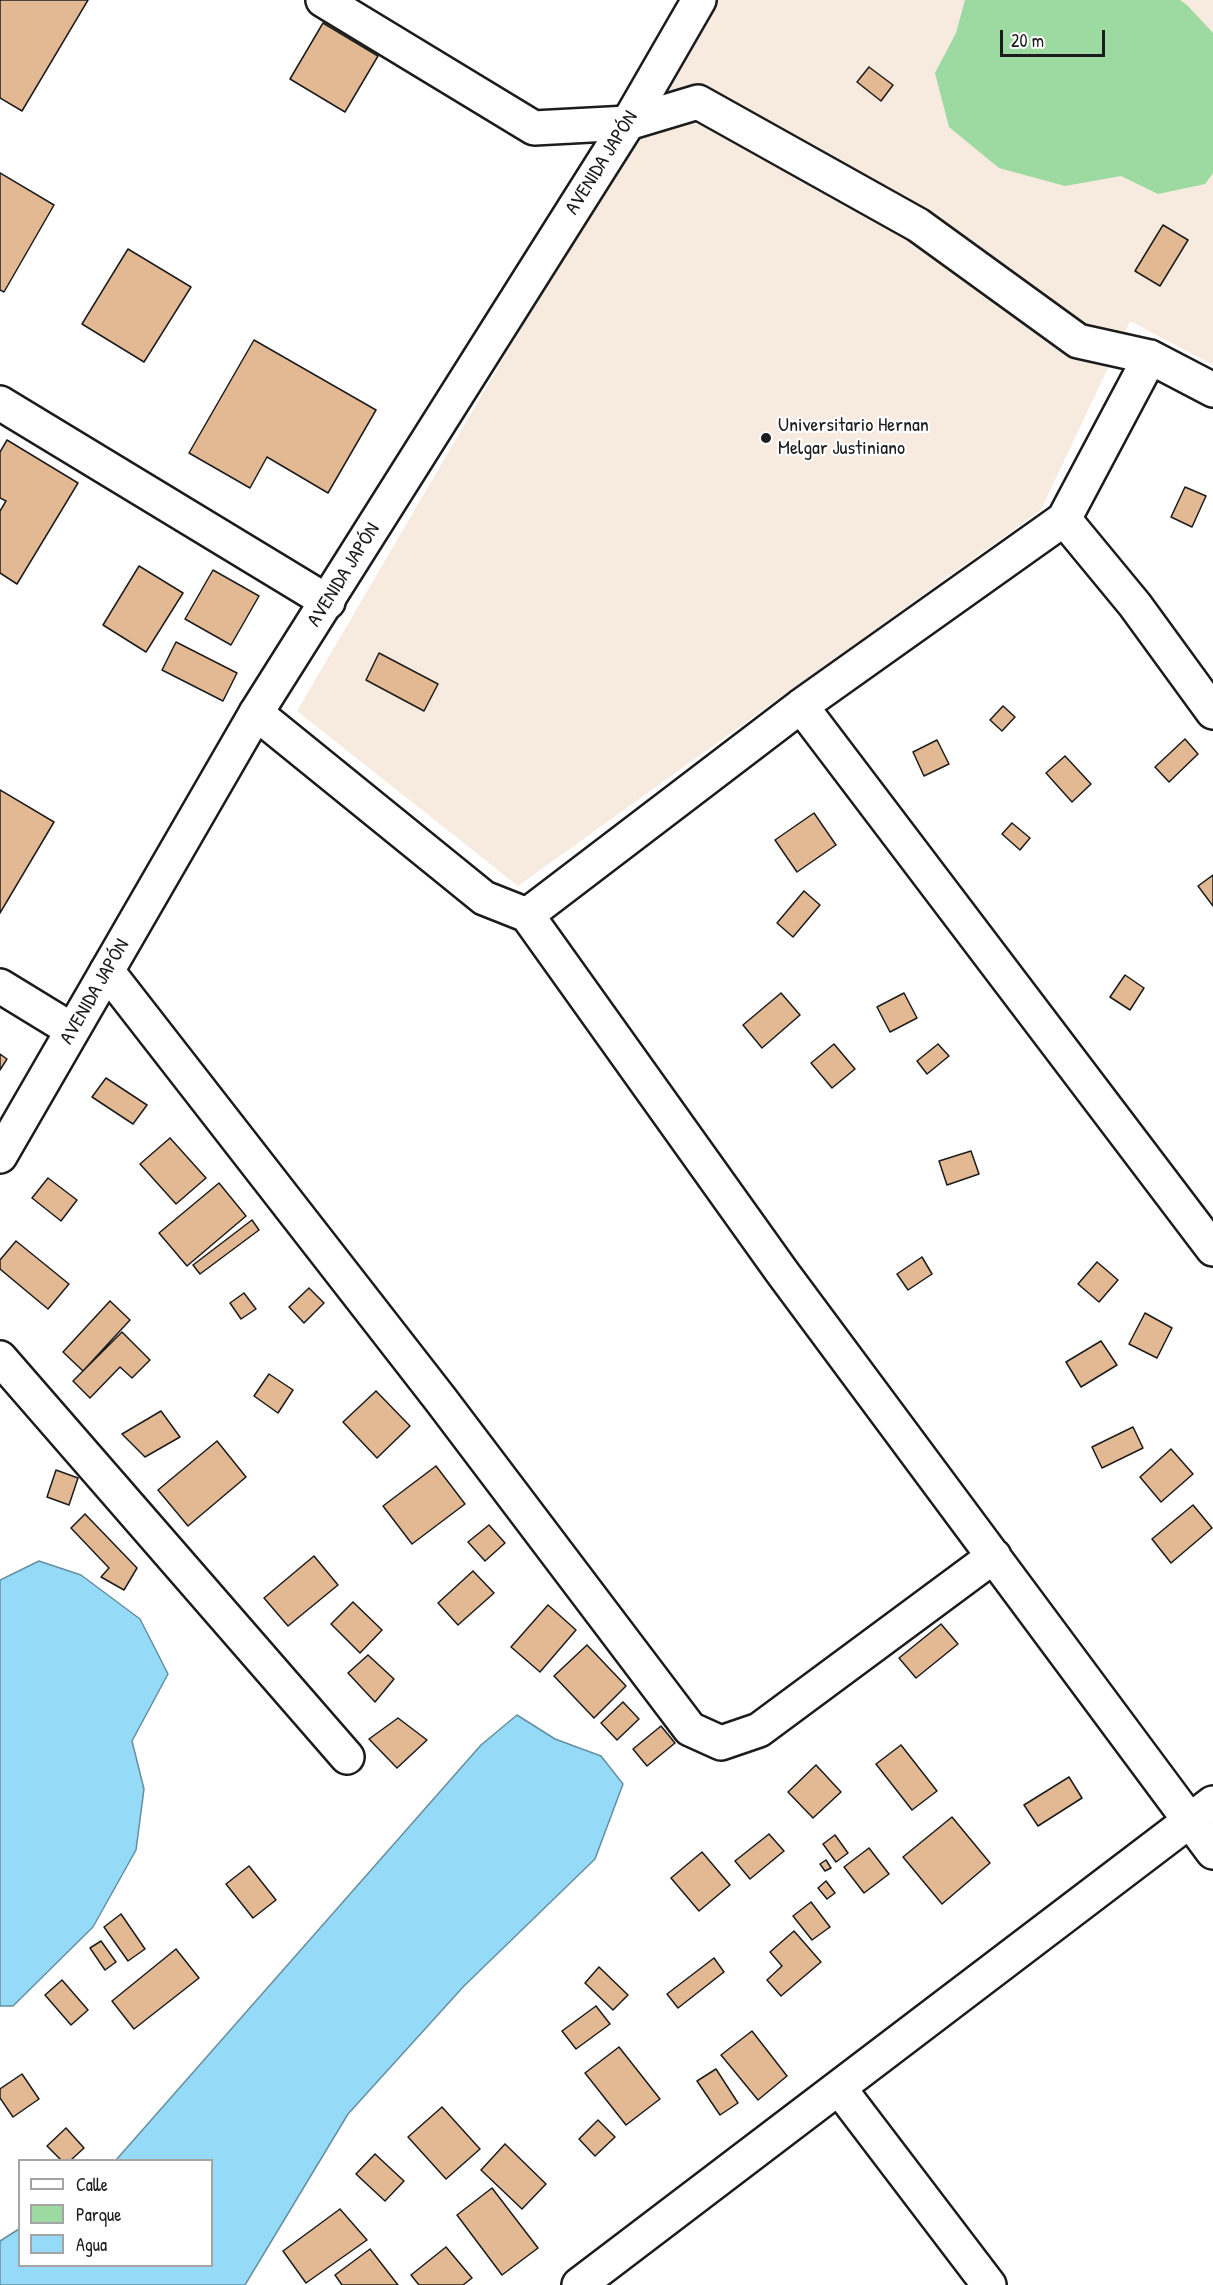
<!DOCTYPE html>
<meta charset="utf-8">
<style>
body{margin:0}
#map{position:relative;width:1213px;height:2285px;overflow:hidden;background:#fff;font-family:"Patrick Hand",sans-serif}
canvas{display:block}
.legend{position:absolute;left:18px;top:2159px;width:195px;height:108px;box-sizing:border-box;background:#fff;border:2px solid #a4a4a4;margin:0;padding:8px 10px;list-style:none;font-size:18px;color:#1c1c1c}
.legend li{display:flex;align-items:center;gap:12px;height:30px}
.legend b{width:30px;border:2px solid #a4a4a4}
.scale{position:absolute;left:1000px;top:30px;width:105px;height:27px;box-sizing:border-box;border:3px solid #1c1c1c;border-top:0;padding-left:8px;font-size:18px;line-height:21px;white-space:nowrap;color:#1c1c1c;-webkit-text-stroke:4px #fff;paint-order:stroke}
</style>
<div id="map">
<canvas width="1213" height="2285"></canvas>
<ul class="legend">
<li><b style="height:8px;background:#fff"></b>Calle</li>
<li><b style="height:16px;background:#9ddaa2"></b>Parque</li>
<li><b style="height:16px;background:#95daf7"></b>Agua</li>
</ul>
<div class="scale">20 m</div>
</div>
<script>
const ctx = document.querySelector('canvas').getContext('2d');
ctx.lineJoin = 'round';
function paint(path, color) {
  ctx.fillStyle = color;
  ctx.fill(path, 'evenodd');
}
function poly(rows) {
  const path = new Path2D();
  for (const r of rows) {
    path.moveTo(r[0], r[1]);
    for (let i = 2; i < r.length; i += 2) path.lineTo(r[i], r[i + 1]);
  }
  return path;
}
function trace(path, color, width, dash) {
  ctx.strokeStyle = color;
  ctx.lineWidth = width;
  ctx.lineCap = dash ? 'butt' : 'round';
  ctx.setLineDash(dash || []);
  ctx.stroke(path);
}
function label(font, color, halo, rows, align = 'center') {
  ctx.font = font + ' "Patrick Hand",sans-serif';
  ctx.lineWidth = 4.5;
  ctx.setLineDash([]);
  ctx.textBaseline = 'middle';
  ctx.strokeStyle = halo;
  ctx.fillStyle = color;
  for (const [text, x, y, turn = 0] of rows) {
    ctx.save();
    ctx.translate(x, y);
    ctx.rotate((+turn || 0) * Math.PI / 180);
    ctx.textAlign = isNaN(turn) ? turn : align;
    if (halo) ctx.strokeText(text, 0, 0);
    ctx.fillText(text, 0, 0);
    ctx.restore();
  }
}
const built = poly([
 [713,0,1213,0,1213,365,1130,321,1041,510,518,886,297,711]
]);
const green = poly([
 [965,0,1180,0,1187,5,1213,33,1213,173,1205,184,1158,194,1121,176,1065,186,999,168,949,127,935,73,956,33]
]);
const water = poly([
 [39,1561,81,1575,140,1619,168,1674,132,1741,144,1789,136,1850,93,1927,13,2006,0,2006,0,1580,39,1561],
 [517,1715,555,1739,601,1756,623,1784,595,1859,464,1986,348,2114,245,2285,0,2285,0,2241,19,2229,20,2266,212,2266,212,2160,116,2160,481,1745,517,1715]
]);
const building = poly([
 [0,0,88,0,22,111,0,98,0,0],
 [323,23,378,56,345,112,290,79,323,23],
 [869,67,893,85,881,101,857,82,869,67],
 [0,173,54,205,4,292,0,290,0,173],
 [1163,225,1188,240,1160,286,1135,271,1163,225],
 [128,249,191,287,144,362,82,324,128,249],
 [254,340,376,410,328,493,267,457,250,488,189,453,254,340],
 [7,440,78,483,17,584,0,573,0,511,6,501,0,498,0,452,7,440],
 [1185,487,1206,496,1192,527,1171,517,1185,487],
 [139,566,183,593,146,652,103,625,139,566],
 [213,570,259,596,231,645,185,619,213,570],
 [176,642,237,673,223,701,162,670,176,642],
 [379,653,438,684,424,711,366,680,379,653],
 [1003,706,1015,717,1002,731,990,720,1003,706],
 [1185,739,1198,754,1169,782,1155,767,1185,739],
 [937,740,949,764,924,776,913,752,937,740],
 [1065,756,1091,784,1072,802,1046,773,1065,756],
 [0,790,54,822,0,913,0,790],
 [814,813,836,845,797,872,775,840,814,813],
 [1012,823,1030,838,1020,850,1002,834,1012,823],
 [1213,875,1213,906,1198,886,1213,875],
 [804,891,820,905,793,937,777,923,804,891],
 [1125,975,1144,988,1130,1010,1110,997,1125,975],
 [781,993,800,1015,762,1048,743,1025,781,993],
 [904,993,917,1018,890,1032,877,1007,904,993],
 [834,1044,855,1069,832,1088,811,1063,834,1044],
 [938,1044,949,1056,927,1074,917,1061,938,1044],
 [0,1054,7,1059,0,1070,0,1054],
 [106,1078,147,1105,133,1124,92,1097,106,1078],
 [170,1138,206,1178,176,1204,140,1164,170,1138],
 [971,1151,979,1174,947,1185,939,1161,971,1151],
 [48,1178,77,1200,61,1221,32,1198,48,1178],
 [219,1183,246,1216,187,1266,159,1233,219,1183],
 [252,1220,259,1230,200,1274,193,1265,252,1220],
 [16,1241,69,1284,48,1309,0,1269,0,1260,16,1241],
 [922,1257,932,1274,908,1290,897,1274,922,1257],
 [1097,1262,1118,1280,1099,1302,1078,1284,1097,1262],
 [309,1288,324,1303,304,1323,289,1307,309,1288],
 [244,1293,256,1309,241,1319,230,1303,244,1293],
 [110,1301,130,1320,83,1371,63,1352,110,1301],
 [1145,1313,1172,1328,1157,1358,1129,1344,1145,1313],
 [122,1332,150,1360,132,1378,120,1367,90,1398,73,1381,122,1332],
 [1101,1341,1117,1365,1081,1387,1066,1362,1101,1341],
 [269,1374,293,1390,278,1413,254,1396,269,1374],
 [376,1391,410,1426,377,1458,343,1422,376,1391],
 [161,1411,180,1437,145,1457,122,1434,161,1411],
 [1133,1427,1143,1448,1102,1468,1092,1447,1133,1427],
 [217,1441,246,1477,188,1526,158,1490,217,1441],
 [1171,1449,1193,1474,1161,1502,1140,1477,1171,1449],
 [436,1466,465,1504,412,1544,383,1506,436,1466],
 [56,1470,78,1478,69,1505,47,1497,56,1470],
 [1193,1505,1212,1528,1171,1563,1152,1539,1193,1505],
 [85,1514,137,1568,124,1590,101,1577,109,1568,71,1528,85,1514],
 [489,1525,505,1543,485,1561,468,1542,489,1525],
 [314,1556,338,1585,288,1626,264,1598,314,1556],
 [473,1571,494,1593,458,1625,438,1603,473,1571],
 [353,1602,382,1630,360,1653,331,1624,353,1602],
 [548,1605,576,1630,540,1672,511,1647,548,1605],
 [941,1624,958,1644,916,1678,899,1658,941,1624],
 [587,1645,626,1686,594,1718,554,1676,587,1645],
 [368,1655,394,1679,375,1702,348,1673,368,1655],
 [623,1702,639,1719,617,1740,601,1723,623,1702],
 [398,1718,427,1740,397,1768,369,1739,398,1718],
 [661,1726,675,1743,647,1766,633,1749,661,1726],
 [901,1745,937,1791,912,1810,876,1764,901,1745],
 [816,1765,841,1792,813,1818,788,1792,816,1765],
 [1069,1777,1082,1798,1038,1826,1024,1805,1069,1777],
 [952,1817,990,1863,942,1904,903,1857,952,1817],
 [769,1834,784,1851,750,1879,735,1861,769,1834],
 [835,1835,848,1853,836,1862,823,1844,835,1835],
 [869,1848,889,1874,864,1893,844,1867,869,1848],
 [702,1852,730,1885,699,1911,671,1878,702,1852],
 [826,1860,831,1868,825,1871,820,1864,826,1860],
 [249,1866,276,1900,253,1918,226,1884,249,1866],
 [826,1881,835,1893,827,1899,818,1888,826,1881],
 [811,1902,830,1927,812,1940,793,1916,811,1902],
 [121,1914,145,1949,128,1961,104,1927,121,1914],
 [794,1931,821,1962,781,1996,767,1980,782,1966,770,1952,794,1931],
 [101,1941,116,1962,105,1970,90,1948,101,1941],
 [176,1949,199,1978,134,2029,112,2001,176,1949],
 [714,1958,724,1972,678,2008,667,1994,714,1958],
 [599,1967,628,1995,613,2010,585,1983,599,1967],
 [62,1980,88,2010,71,2025,45,1995,62,1980],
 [596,2006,610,2024,576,2049,562,2031,596,2006],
 [752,2031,787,2076,758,2100,721,2055,752,2031],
 [619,2047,660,2099,626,2125,585,2073,619,2047],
 [716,2069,738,2103,720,2115,697,2081,716,2069],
 [22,2074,39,2099,13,2117,0,2098,0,2089,22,2074],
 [442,2107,480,2149,446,2179,408,2137,442,2107],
 [598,2120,615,2137,595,2156,579,2139,598,2120],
 [66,2128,84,2148,71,2160,61,2160,47,2146,66,2128],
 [505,2144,546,2184,522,2209,481,2170,505,2144],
 [375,2154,404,2181,385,2201,356,2174,375,2154],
 [492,2188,538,2248,502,2275,457,2215,492,2188],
 [340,2209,367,2240,306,2283,283,2251,340,2209],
 [446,2247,472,2278,463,2285,419,2285,411,2275,446,2247],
 [370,2249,398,2285,342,2285,335,2275,370,2249]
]);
const street = poly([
 [323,0,534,128,628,123,698,102,918,225,1078,341,1150,357,1213,390],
 [1150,357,1064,519,1135,605,1213,712],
 [0,403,328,602],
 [801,706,1213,1249],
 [256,713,484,898,527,915,782,1272,1213,1852],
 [527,915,801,706,1064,519],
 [107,971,441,1400,690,1729,721,1743,759,1730,994,1556],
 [0,986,72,1030],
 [0,1358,347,1757],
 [839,2088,989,2285],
 [579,2285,1213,1803]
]);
const secondary = poly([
 [0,1156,256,713,628,123,699,0]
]);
const markers = [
 [766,438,6,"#1c1c1c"]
];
const streetNames = [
 ["AVENIDA JAPÓN",602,163,-58],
 ["AVENIDA JAPÓN",344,575,-58],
 ["AVENIDA JAPÓN",95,992,-60]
];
const poiNames = [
 ["Universitario Hernan",778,426],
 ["Melgar Justiniano",778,449]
];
paint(built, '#f7eadf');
paint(green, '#9ddaa2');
paint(water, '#95daf7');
trace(water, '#658e9f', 1.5);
paint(building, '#e3b994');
trace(building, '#1c1c1c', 1.5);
trace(street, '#1c1c1c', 38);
trace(secondary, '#1c1c1c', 38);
trace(street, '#fff', 33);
trace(secondary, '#fff', 33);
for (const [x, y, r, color] of markers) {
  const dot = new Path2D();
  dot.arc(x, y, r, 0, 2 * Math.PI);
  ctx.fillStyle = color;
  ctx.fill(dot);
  trace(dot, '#fff', 2);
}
label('20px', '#1c1c1c', '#fff', streetNames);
label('20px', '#1c1c1c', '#fff', poiNames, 'left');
</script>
